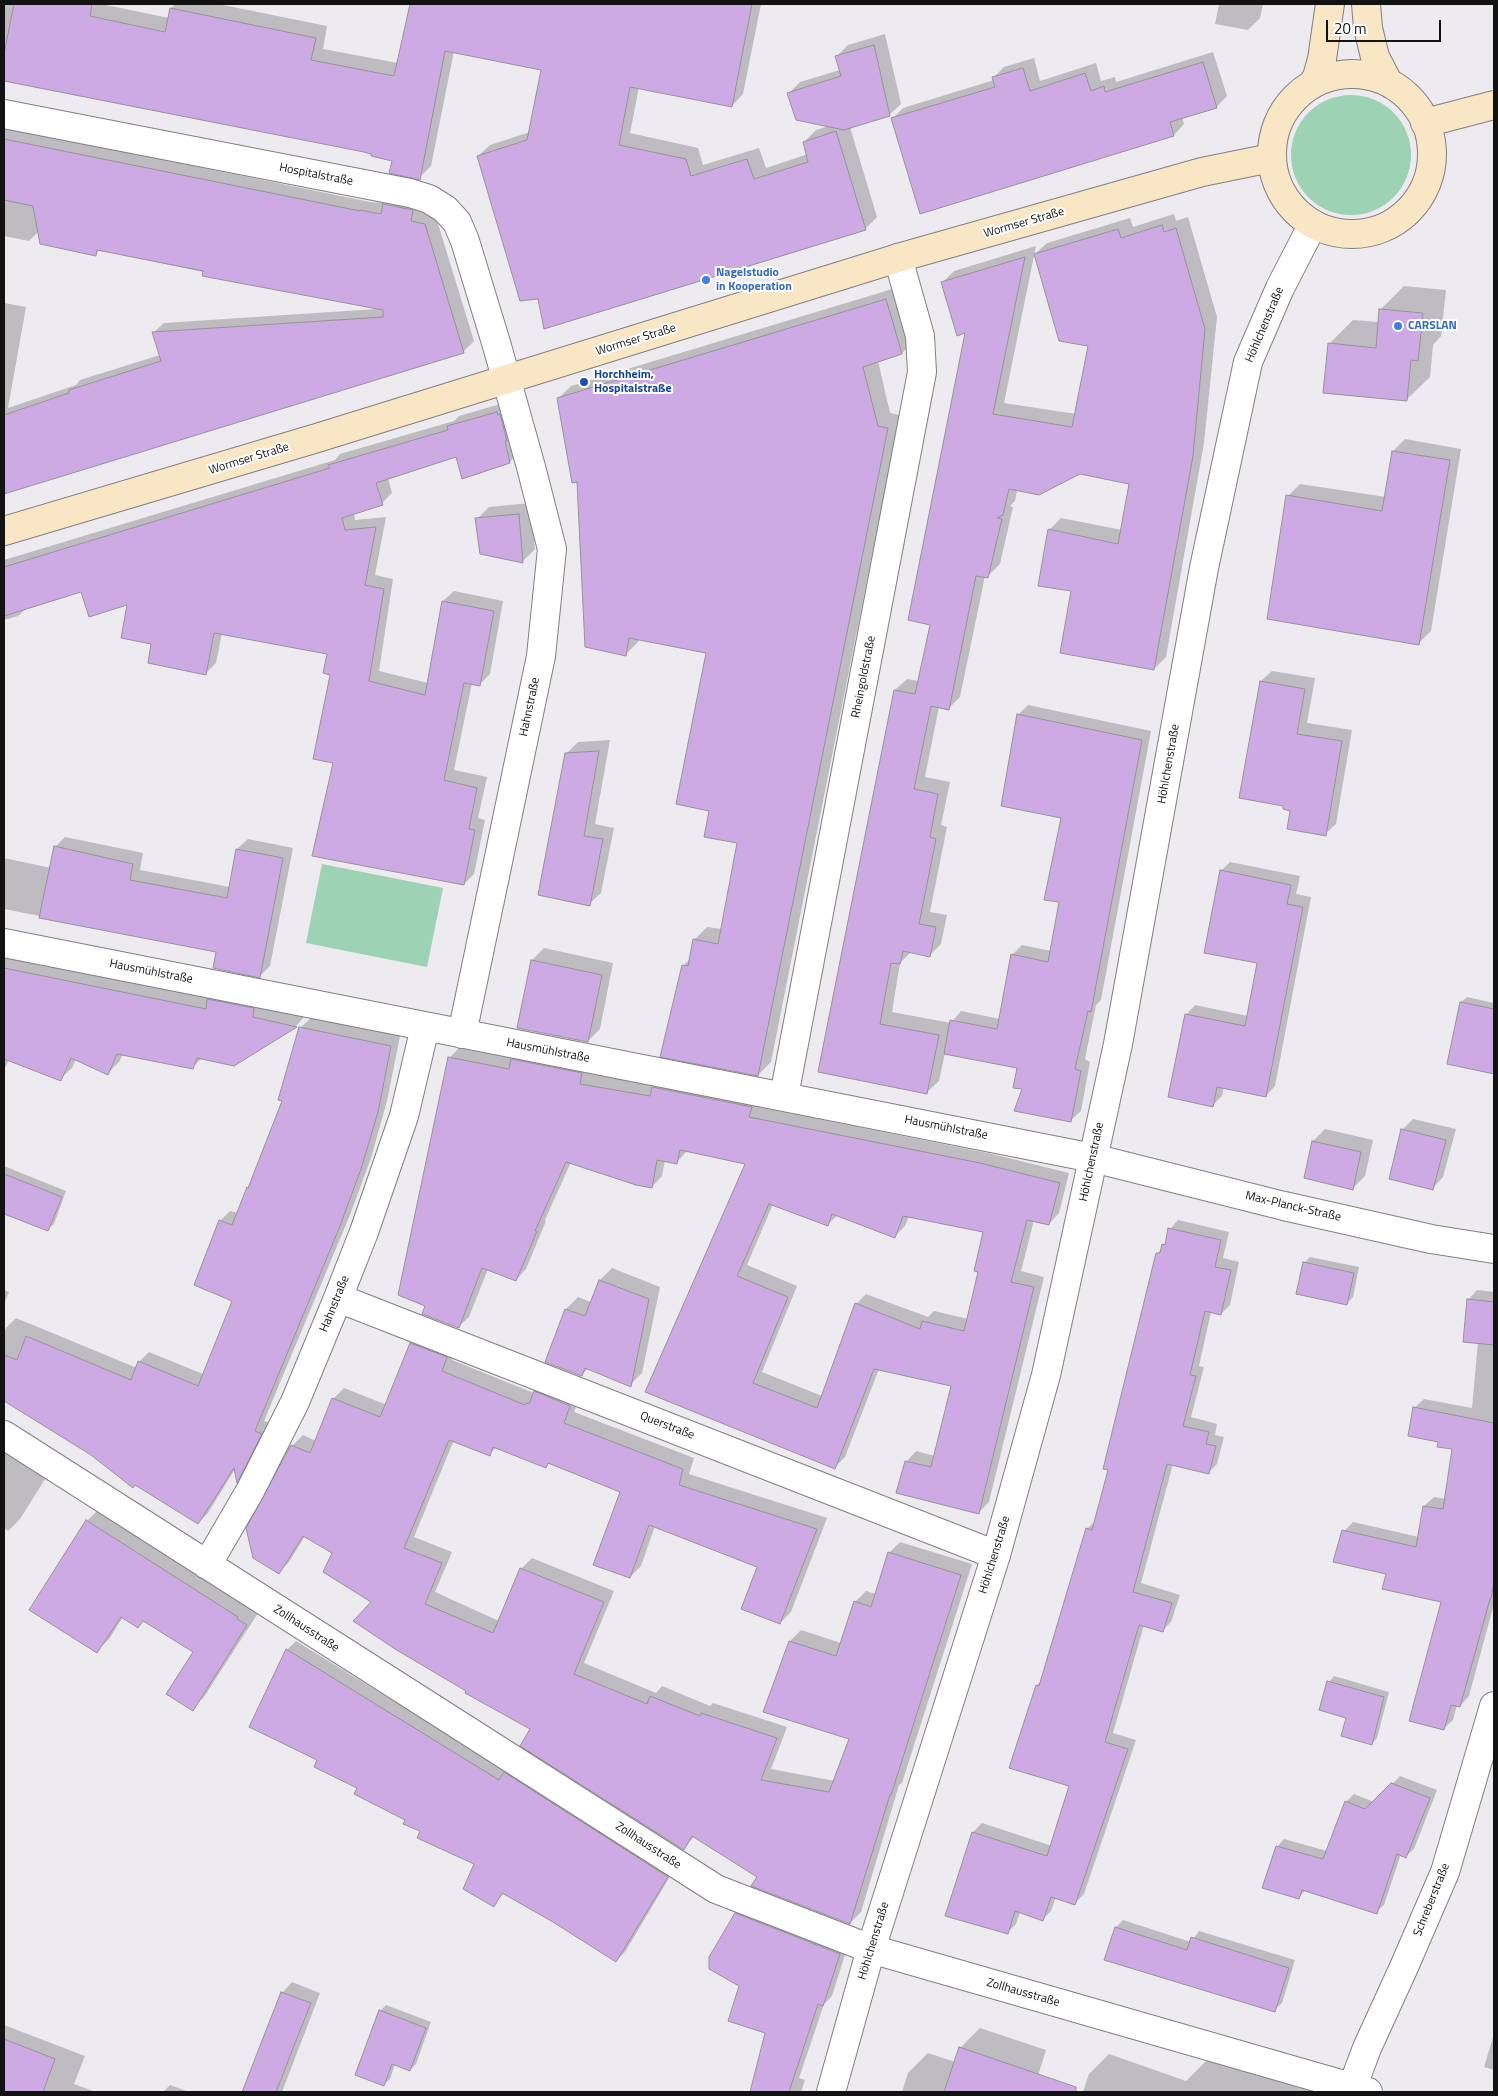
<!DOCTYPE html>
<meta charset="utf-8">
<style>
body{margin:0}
#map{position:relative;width:1498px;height:2096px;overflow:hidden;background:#eeebf0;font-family:"Titillium Web",sans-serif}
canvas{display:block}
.frame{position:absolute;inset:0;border:5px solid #131213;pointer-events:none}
.scale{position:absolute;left:1326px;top:20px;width:115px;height:22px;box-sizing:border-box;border:2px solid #131213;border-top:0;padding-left:6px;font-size:15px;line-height:18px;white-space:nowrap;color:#131213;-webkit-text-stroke:4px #fff;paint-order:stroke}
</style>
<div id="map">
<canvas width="1498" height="2096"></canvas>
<div class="frame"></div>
<div class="scale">20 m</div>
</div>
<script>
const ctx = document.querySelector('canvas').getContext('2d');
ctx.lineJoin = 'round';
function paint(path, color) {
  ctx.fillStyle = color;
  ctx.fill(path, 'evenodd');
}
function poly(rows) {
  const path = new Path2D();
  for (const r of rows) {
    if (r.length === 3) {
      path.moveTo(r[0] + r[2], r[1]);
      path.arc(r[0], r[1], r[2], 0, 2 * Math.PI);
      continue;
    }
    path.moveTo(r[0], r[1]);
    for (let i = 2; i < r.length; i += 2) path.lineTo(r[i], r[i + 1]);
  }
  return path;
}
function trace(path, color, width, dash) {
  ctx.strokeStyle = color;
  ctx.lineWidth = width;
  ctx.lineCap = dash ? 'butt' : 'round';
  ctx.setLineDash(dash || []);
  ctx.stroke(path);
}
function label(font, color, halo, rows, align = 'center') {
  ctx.font = font + ' "Titillium Web",sans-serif';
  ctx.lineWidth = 4;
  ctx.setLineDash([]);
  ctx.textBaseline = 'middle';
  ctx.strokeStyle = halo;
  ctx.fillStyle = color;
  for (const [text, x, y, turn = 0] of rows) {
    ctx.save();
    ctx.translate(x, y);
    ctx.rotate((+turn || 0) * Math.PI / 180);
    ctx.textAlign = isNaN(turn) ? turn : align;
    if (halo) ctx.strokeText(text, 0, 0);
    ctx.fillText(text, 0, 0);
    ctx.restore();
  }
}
const green = poly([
 [1351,155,60],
 [322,864,443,888,427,967,306,943]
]);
const shadow = poly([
 [4,4,101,4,169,18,171,8,176,4,218,4,327,26,323,49,398,63,411,4,761,4,743,94,732,106,639,87,630,133,698,148,703,165,759,148,766,168,808,154,804,142,816,130,829,126,789,93,800,82,840,70,836,57,848,45,885,34,901,104,889,115,850,127,877,217,865,229,540,297,478,156,490,145,530,132,543,69,454,51,431,166,419,178,393,160,364,151,4,81],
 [1219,4,1263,4,1260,18,1248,30,1215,24],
 [1213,52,1227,96,1216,107,1182,117,1184,124,1174,135,921,212,893,118,903,108,994,80,994,77,1004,67,1034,58,1040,81,1096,63,1101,81,1115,77,1116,82],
 [4,127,370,202,385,203,394,194,423,200,421,211,435,214,474,341,463,352,4,492,4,303,26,307,8,408,76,385,80,380,160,355,153,333,164,323,377,309,100,250,95,254,39,231,29,241,4,236],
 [1174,214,1176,221,1188,217,1217,317,1204,443,1166,657,1154,669,1073,590,1049,530,1061,518,1122,530,1130,483,1080,472,1017,490,1015,501,1010,506,1013,507,1000,564,988,576,985,576,960,697,948,709,939,707,925,777,950,782,941,825,947,827,930,912,947,915,941,944,929,956,911,952,900,963,892,1012,951,1023,961,1011,1000,1019,1012,955,1022,945,1051,951,1061,901,1062,817,1018,715,1028,705,1151,731,1101,1000,1096,1005,1085,1059,1090,1062,1081,1111,1071,1120,1024,1088,1018,1067,945,1053,939,1081,927,1092,820,1071,895,690,907,679,919,681,932,624,967,331,942,283,954,271,1036,246,1004,403,1076,414,1090,345,1035,254,1047,243,1130,218,1133,227],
 [1404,286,1446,290,1441,336,1433,345,1430,377,1406,400,1325,392,1330,343,1353,320,1379,322,1381,309],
 [899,287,915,340,902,353,878,361,890,413,900,415,771,1062,758,1075,683,966,691,958,694,940,707,927,722,929,738,842,711,810,707,652,639,638,638,642,625,655,578,480,558,399,571,386],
 [507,402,520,451,510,462,456,456,388,478,392,493,382,503,354,513,355,520,386,517,375,575,393,579,379,671,428,683,443,601,454,591,503,601,490,674,480,684,472,683,454,770,487,777,478,818,485,820,474,874,464,884,335,762,331,674,328,653,222,633,216,663,206,673,153,643,129,603,82,590,27,608,18,616,4,620,4,560,335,460,340,454,454,421,459,416],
 [1405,439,1461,449,1431,631,1419,643,1288,496,1300,484,1386,497,1393,451],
 [530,503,535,549,523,561,481,553,477,519,489,507],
 [1272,671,1315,678,1307,723,1352,730,1336,824,1325,834,1292,810,1261,681],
 [610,740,595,824,614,828,601,893,589,904,566,754,578,742],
 [65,837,143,853,140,870,230,887,237,849,248,839,293,848,270,966,260,976,218,951,4,909,4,858,51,868,55,847],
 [1230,862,1300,876,1296,894,1311,897,1275,1086,1266,1096,1224,1087,1222,1096,1213,1105,1186,1015,1195,1005,1248,1016,1258,962,1221,871],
 [544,948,613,963,600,1029,588,1041,532,960],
 [4,956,306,1015,296,1026,234,1064,202,1058,192,1068,123,1054,119,1062,108,1073,76,1059,72,1068,60,1079,9,1060,4,1070],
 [1467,997,1494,1003,1493,1073,1461,1002],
 [311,1018,400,1036,387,1101,371,1158,350,1215,264,1421,271,1423,247,1471,238,1480,235,1469,208,1513,198,1523,36,1406,4,1393,4,1333,6,1328,16,1318,137,1368,139,1362,149,1352,203,1374,234,1300,196,1284,220,1221,230,1211,238,1213,251,1185,283,1100,300,1028],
 [459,1048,513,1058,522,1049,592,1063,590,1074,656,1085,761,1096,759,1107,992,1154,1069,1173,1059,1213,1049,1224,1034,1220,1021,1271,1044,1277,989,1502,978,1513,906,1462,916,1451,935,1456,952,1385,879,1369,845,1457,835,1467,646,1392,746,1163,687,1151,677,1162,665,1160,662,1176,652,1187,571,1162,545,1220,546,1221,526,1269,516,1280,488,1269,469,1317,458,1327,427,1305,449,1058],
 [773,1204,827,1225,838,1215,895,1236,905,1226,909,1216,985,1231,980,1271,968,1319,934,1311,928,1317,866,1294,856,1304,822,1396,762,1372,797,1286,747,1265],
 [1413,1119,1456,1129,1443,1177,1433,1188,1402,1130],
 [1325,1129,1373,1140,1365,1176,1353,1188,1313,1141],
 [4,1166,66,1191,54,1224,48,1229,4,1213],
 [1178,1220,1229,1232,1223,1258,1239,1262,1230,1305,1221,1314,1211,1312,1199,1366,1204,1367,1191,1417,1217,1424,1215,1435,1224,1437,1217,1464,1208,1473,1173,1464,1141,1583,1180,1595,1171,1622,1162,1631,1144,1625,1113,1733,1136,1740,1084,1894,1075,1903,1056,1897,1051,1911,1042,1920,1020,1912,1016,1924,1007,1933,947,1915,973,1832,982,1823,1052,1846,1071,1785,1037,1685,1042,1680,1087,1529,1096,1520,1109,1469,1158,1253,1167,1241,1170,1229],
 [1310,1257,1359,1267,1353,1297,1347,1303,1304,1263],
 [612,1268,660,1287,642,1373,630,1385,588,1368,582,1375,546,1361,566,1309,578,1297,591,1302,600,1280],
 [4,1290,9,1292,4,1304],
 [1477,1290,1494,1292,1494,1604,1469,1696,1460,1706,1457,1705,1453,1720,1443,1729,1442,1601,1387,1573,1344,1531,1353,1522,1419,1537,1424,1506,1434,1497,1446,1499,1454,1448,1439,1441,1414,1408,1424,1399,1472,1408,1478,1342,1468,1300],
 [422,1333,457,1346,452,1360,534,1393,546,1381,581,1394,574,1412,694,1458,689,1474,827,1518,791,1612,780,1623,759,1566,655,1526,641,1566,630,1577,621,1491,550,1462,546,1466,497,1447,489,1454,454,1440,414,1537,452,1552,435,1592,499,1621,521,1569,532,1558,614,1591,584,1663,656,1693,662,1686,710,1706,713,1703,787,1727,771,1769,835,1781,850,1738,764,1711,790,1641,801,1630,841,1643,855,1602,866,1591,876,1594,889,1553,900,1542,972,1564,902,1783,899,1785,861,1912,850,1923,759,1877,694,1837,683,1848,532,1729,468,1691,373,1602,334,1552,305,1536,289,1562,278,1573,292,1446,303,1435,316,1441,333,1399,344,1388,387,1405,411,1344],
 [4,1449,47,1476,20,1519,8,1531,4,1528],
 [99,1509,258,1613,204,1697,192,1709,195,1651,144,1620,138,1627,123,1617,109,1639,97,1651,87,1521],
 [296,1641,507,1771,675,1868,625,1952,616,1961,554,1921,504,1893,493,1906,476,1863,422,1830,318,1760,287,1650],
 [1334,1676,1389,1692,1377,1738,1372,1744,1329,1682],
 [1400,1776,1437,1790,1414,1849,1406,1856,1401,1854,1384,1905,1376,1912,1306,1890,1298,1898,1277,1847,1284,1839,1327,1851,1346,1802,1354,1794,1374,1802],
 [745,1905,848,1945,832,1996,824,2004,799,2078,805,2080,801,2092,752,2092,767,2032,741,1986,736,1914],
 [1123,1920,1191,1942,1199,1931,1295,1960,1282,2003,1274,2010,1116,1927],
 [292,1982,320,1993,282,2092,243,2092,282,1993],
 [386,2005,431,2022,416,2064,410,2070,395,2064,390,2079,384,2084,380,2011],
 [4,2025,85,2056,74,2084,96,2092,4,2092],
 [980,2028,1046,2050,1035,2085,1057,2092,902,2092,908,2073,928,2053,955,2062,960,2048],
 [1494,2034,1494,2070,1484,2067],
 [1109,2054,1186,2081,1207,2060,1314,2092,1083,2092,1089,2074],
 [170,2085,189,2092,163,2092]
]);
const building = poly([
 [14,4,92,4,90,16,165,32,170,8,316,38,311,60,394,76,410,4,752,4,732,107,630,87,619,145,686,159,691,176,747,159,754,179,808,162,803,142,836,131,866,230,544,329,538,299,520,301,477,156,527,140,541,70,445,51,420,180,389,173,392,161,371,156,371,154,364,152,4,81,4,54,14,4],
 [874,45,890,116,844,130,796,120,787,93,841,76,835,56,874,45],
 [1203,62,1217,108,1170,122,1174,136,920,214,891,118,995,87,992,77,1023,68,1030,91,1085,73,1091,91,1104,86,1105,92,1203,62],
 [4,139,360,211,360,210,381,214,383,204,413,210,411,221,425,224,464,353,4,494,4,415,69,393,69,390,161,361,152,332,383,317,383,310,202,276,203,271,97,250,96,256,40,244,33,206,4,200,4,139],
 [1162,225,1164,232,1176,228,1205,329,1193,456,1154,670,1060,653,1071,591,1038,586,1048,529,1118,544,1129,484,1080,474,1039,495,1009,489,1003,515,997,518,1002,519,988,578,976,576,949,710,931,706,914,789,938,794,930,837,936,839,919,924,936,927,930,957,903,951,900,964,891,963,880,1024,939,1035,927,1094,818,1072,894,690,915,694,930,625,908,620,965,333,957,336,941,282,1025,257,993,414,1072,427,1088,346,1059,341,1034,254,1118,229,1121,238,1162,225],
 [886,299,902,354,863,367,878,426,888,428,758,1076,660,1057,682,965,688,966,693,939,718,944,737,843,704,837,709,811,676,804,706,653,629,638,626,656,585,647,577,482,572,483,557,398,886,299],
 [1379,309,1423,313,1418,361,1411,360,1407,401,1323,393,1328,343,1376,348,1379,309],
 [497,412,498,415,500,414,507,441,505,441,510,463,462,479,456,457,376,483,383,505,342,518,345,530,376,527,365,585,384,589,369,681,425,695,442,601,494,611,480,686,464,683,444,780,477,788,469,829,475,830,464,885,312,856,333,763,313,759,330,675,323,673,327,654,214,633,206,675,148,663,151,644,121,638,127,605,89,617,81,592,4,616,4,567,330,468,328,465,448,430,447,426,497,412],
 [1392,451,1450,460,1419,645,1267,619,1286,495,1382,511,1392,451],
 [519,514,523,563,480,554,475,518,519,514],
 [1260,681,1305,689,1297,734,1342,741,1326,836,1287,829,1290,811,1283,809,1283,806,1239,798,1260,681],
 [1017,714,1142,740,1091,1012,1088,1011,1075,1069,1081,1071,1071,1122,1014,1111,1022,1089,1013,1088,1017,1068,944,1054,950,1020,997,1029,1011,954,1048,962,1059,902,1044,900,1061,818,1001,806,1017,714],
 [599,751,584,836,603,839,590,906,538,895,565,753,599,751],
 [54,846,133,864,130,880,227,898,236,849,283,858,260,978,213,968,216,952,39,918,54,846],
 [1220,870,1291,885,1287,904,1303,907,1266,1097,1217,1087,1213,1107,1168,1097,1185,1014,1245,1026,1257,963,1204,953,1220,870],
 [531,960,602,975,588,1042,517,1028,531,960],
 [4,968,206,1009,207,999,254,1008,253,1017,297,1027,234,1066,197,1058,193,1069,117,1054,108,1075,71,1058,61,1081,4,1059,4,968],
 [1460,1002,1494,1009,1494,1074,1447,1064,1460,1002],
 [299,1027,391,1046,378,1112,361,1169,340,1226,255,1431,262,1434,237,1483,234,1468,198,1524,135,1485,133,1488,91,1455,4,1401,4,1355,17,1360,26,1336,131,1380,138,1361,198,1386,232,1301,194,1285,219,1220,232,1225,247,1187,248,1188,282,1101,278,1100,299,1027],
 [448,1057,509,1069,511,1059,582,1073,580,1084,650,1096,652,1087,752,1107,749,1117,980,1163,1060,1183,1049,1225,1027,1220,1011,1282,1034,1287,979,1514,896,1493,905,1461,931,1467,951,1386,874,1369,835,1469,645,1392,745,1164,680,1150,677,1164,657,1160,652,1188,636,1185,566,1162,535,1231,537,1231,516,1281,482,1268,459,1328,422,1314,425,1306,398,1295,448,1057],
 [769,1204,828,1226,832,1214,895,1238,903,1216,983,1232,974,1271,978,1272,964,1331,922,1321,920,1329,855,1303,817,1408,753,1383,788,1297,737,1276,769,1204],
 [1401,1129,1446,1140,1433,1190,1389,1179,1401,1129],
 [1312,1141,1361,1152,1353,1190,1304,1178,1312,1141],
 [4,1174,62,1197,48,1231,4,1214,4,1174],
 [1168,1228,1221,1240,1215,1267,1231,1270,1221,1315,1205,1311,1190,1375,1196,1376,1183,1426,1209,1432,1206,1444,1216,1446,1209,1474,1167,1464,1133,1592,1172,1603,1163,1632,1139,1625,1105,1742,1128,1749,1075,1905,1051,1897,1043,1921,1015,1911,1008,1934,945,1916,972,1832,1047,1856,1069,1786,1009,1768,1036,1685,1039,1686,1086,1528,1092,1530,1108,1470,1103,1469,1156,1253,1160,1253,1162,1244,1165,1245,1168,1228],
 [1303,1262,1354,1273,1347,1305,1296,1294,1303,1262],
 [599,1280,649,1299,631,1387,585,1368,582,1376,545,1362,565,1309,585,1316,599,1280],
 [1467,1299,1494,1302,1494,1345,1463,1342,1467,1299],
 [410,1343,447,1357,442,1371,525,1405,526,1403,529,1404,534,1391,570,1406,564,1423,683,1469,679,1485,817,1529,780,1624,741,1609,757,1567,649,1525,630,1578,593,1565,620,1492,548,1463,546,1468,493,1447,490,1456,449,1440,404,1548,442,1563,425,1604,493,1633,520,1568,604,1602,574,1674,647,1704,650,1696,700,1716,701,1713,777,1738,761,1780,829,1792,849,1739,763,1712,789,1641,836,1656,854,1601,871,1607,888,1552,961,1575,891,1795,890,1795,850,1924,751,1886,757,1877,692,1836,684,1850,520,1746,530,1729,465,1693,466,1691,395,1649,353,1621,371,1602,323,1572,332,1553,303,1536,279,1574,253,1558,246,1528,291,1445,310,1453,332,1398,380,1417,410,1343],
 [1413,1407,1494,1423,1494,1580,1491,1599,1490,1599,1460,1707,1451,1705,1444,1730,1409,1721,1441,1602,1382,1589,1386,1574,1333,1562,1342,1530,1416,1547,1423,1506,1443,1509,1452,1449,1437,1447,1438,1442,1408,1436,1413,1407],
 [86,1520,238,1617,237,1619,247,1625,193,1711,166,1694,193,1652,143,1621,138,1628,121,1617,97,1653,29,1610,86,1520],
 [286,1649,499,1780,504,1772,668,1877,616,1962,553,1922,502,1893,494,1907,463,1889,474,1864,417,1838,420,1831,403,1824,405,1820,354,1794,357,1788,314,1767,317,1760,249,1727,286,1649],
 [1327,1681,1384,1697,1372,1745,1341,1736,1346,1718,1319,1710,1327,1681],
 [1391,1783,1430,1798,1406,1858,1397,1854,1377,1914,1302,1890,1299,1899,1262,1888,1276,1846,1323,1859,1345,1801,1365,1809,1391,1783],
 [735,1913,840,1954,823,2006,818,2004,789,2092,750,2092,765,2033,728,2021,739,1986,709,1969,709,1957,735,1913],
 [1115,1927,1187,1950,1191,1937,1289,1968,1275,2012,1104,1960,1115,1927],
 [281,1992,311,2003,299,2033,276,2092,242,2092,281,1992],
 [379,2010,426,2028,410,2071,392,2064,384,2086,355,2075,379,2010],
 [4,2039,55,2059,43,2092,4,2092,4,2039],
 [959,2047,1076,2087,1076,2092,944,2092,959,2047]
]);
const minor = poly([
 [4,114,410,193,429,199,445,209,457,222,465,241,497,346,531,467,552,549,541,656,462,1034],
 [4,943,1093,1158,1284,1206,1431,1239,1494,1249],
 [784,1096,922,372,920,336,898,258],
 [338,1298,996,1555],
 [4,1435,716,1889,871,1949,1368,2092],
 [207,1565,250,1491,295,1402,338,1298,364,1232,404,1116,425,1027],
 [1352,2088,1367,2048,1404,1967,1445,1872,1494,1706]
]);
const tertiary = poly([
 [831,2092,871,1949,996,1555,1046,1375,1118,1044,1204,568,1248,362,1280,288,1313,224]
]);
const secondary = poly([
 [1366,4,1368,28,1375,57,1388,82],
 [1352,154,80],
 [1313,83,1317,77,1322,59,1330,4],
 [1425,123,1494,105],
 [4,531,317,438,898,258,1202,172,1271,158]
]);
const markers = [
 [706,280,5,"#3f7fe0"],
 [1398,326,5,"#3f7fe0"],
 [584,382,5,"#1a4fb4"]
];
const streetNames = [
 ["Hospitalstraße",316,175,11],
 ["Wormser Straße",1024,223,-16],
 ["Höhlchenstraße",1265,325,-67],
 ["Wormser Straße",636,340,-17],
 ["Wormser Straße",249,459,-17],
 ["Rheingoldstraße",864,677,-79],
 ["Hahnstraße",530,707,-78],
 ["Höhlchenstraße",1169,764,-80],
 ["Hausmühlstraße",151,972,11],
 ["Hausmühlstraße",548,1051,11],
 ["Hausmühlstraße",946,1128,11],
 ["Höhlchenstraße",1092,1162,-78],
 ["Max-Planck-Straße",1293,1207,13],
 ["Hahnstraße",335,1304,-68],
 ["Querstraße",667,1426,21],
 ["Höhlchenstraße",995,1555,-73],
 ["Zollhausstraße",306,1629,33],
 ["Zollhausstraße",648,1846,33],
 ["Schreberstraße",1432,1900,-68],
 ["Höhlchenstraße",874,1941,-73],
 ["Zollhausstraße",1023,1993,16]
];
const shopNames = [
 ["Nagelstudio",716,273],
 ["in Kooperation",716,287],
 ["CARSLAN",1408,326]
];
const transitNames = [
 ["Horchheim,",594,375],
 ["Hospitalstraße",594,389]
];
paint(green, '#9dd2b4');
paint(shadow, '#0003');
paint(building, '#ceaae5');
trace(building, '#959397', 1);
trace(minor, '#817f83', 30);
trace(tertiary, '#817f83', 30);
trace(secondary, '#817f83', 30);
trace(minor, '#fff', 28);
trace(tertiary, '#fff', 28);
trace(secondary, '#f9e6c4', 28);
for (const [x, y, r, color] of markers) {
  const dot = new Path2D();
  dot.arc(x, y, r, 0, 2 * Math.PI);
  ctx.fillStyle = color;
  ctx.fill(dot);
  trace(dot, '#fff', 2);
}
label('12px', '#131213', '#fff', streetNames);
label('bold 12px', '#366cbe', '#fff', shopNames, 'left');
label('bold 12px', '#164399', '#fff', transitNames, 'left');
</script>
